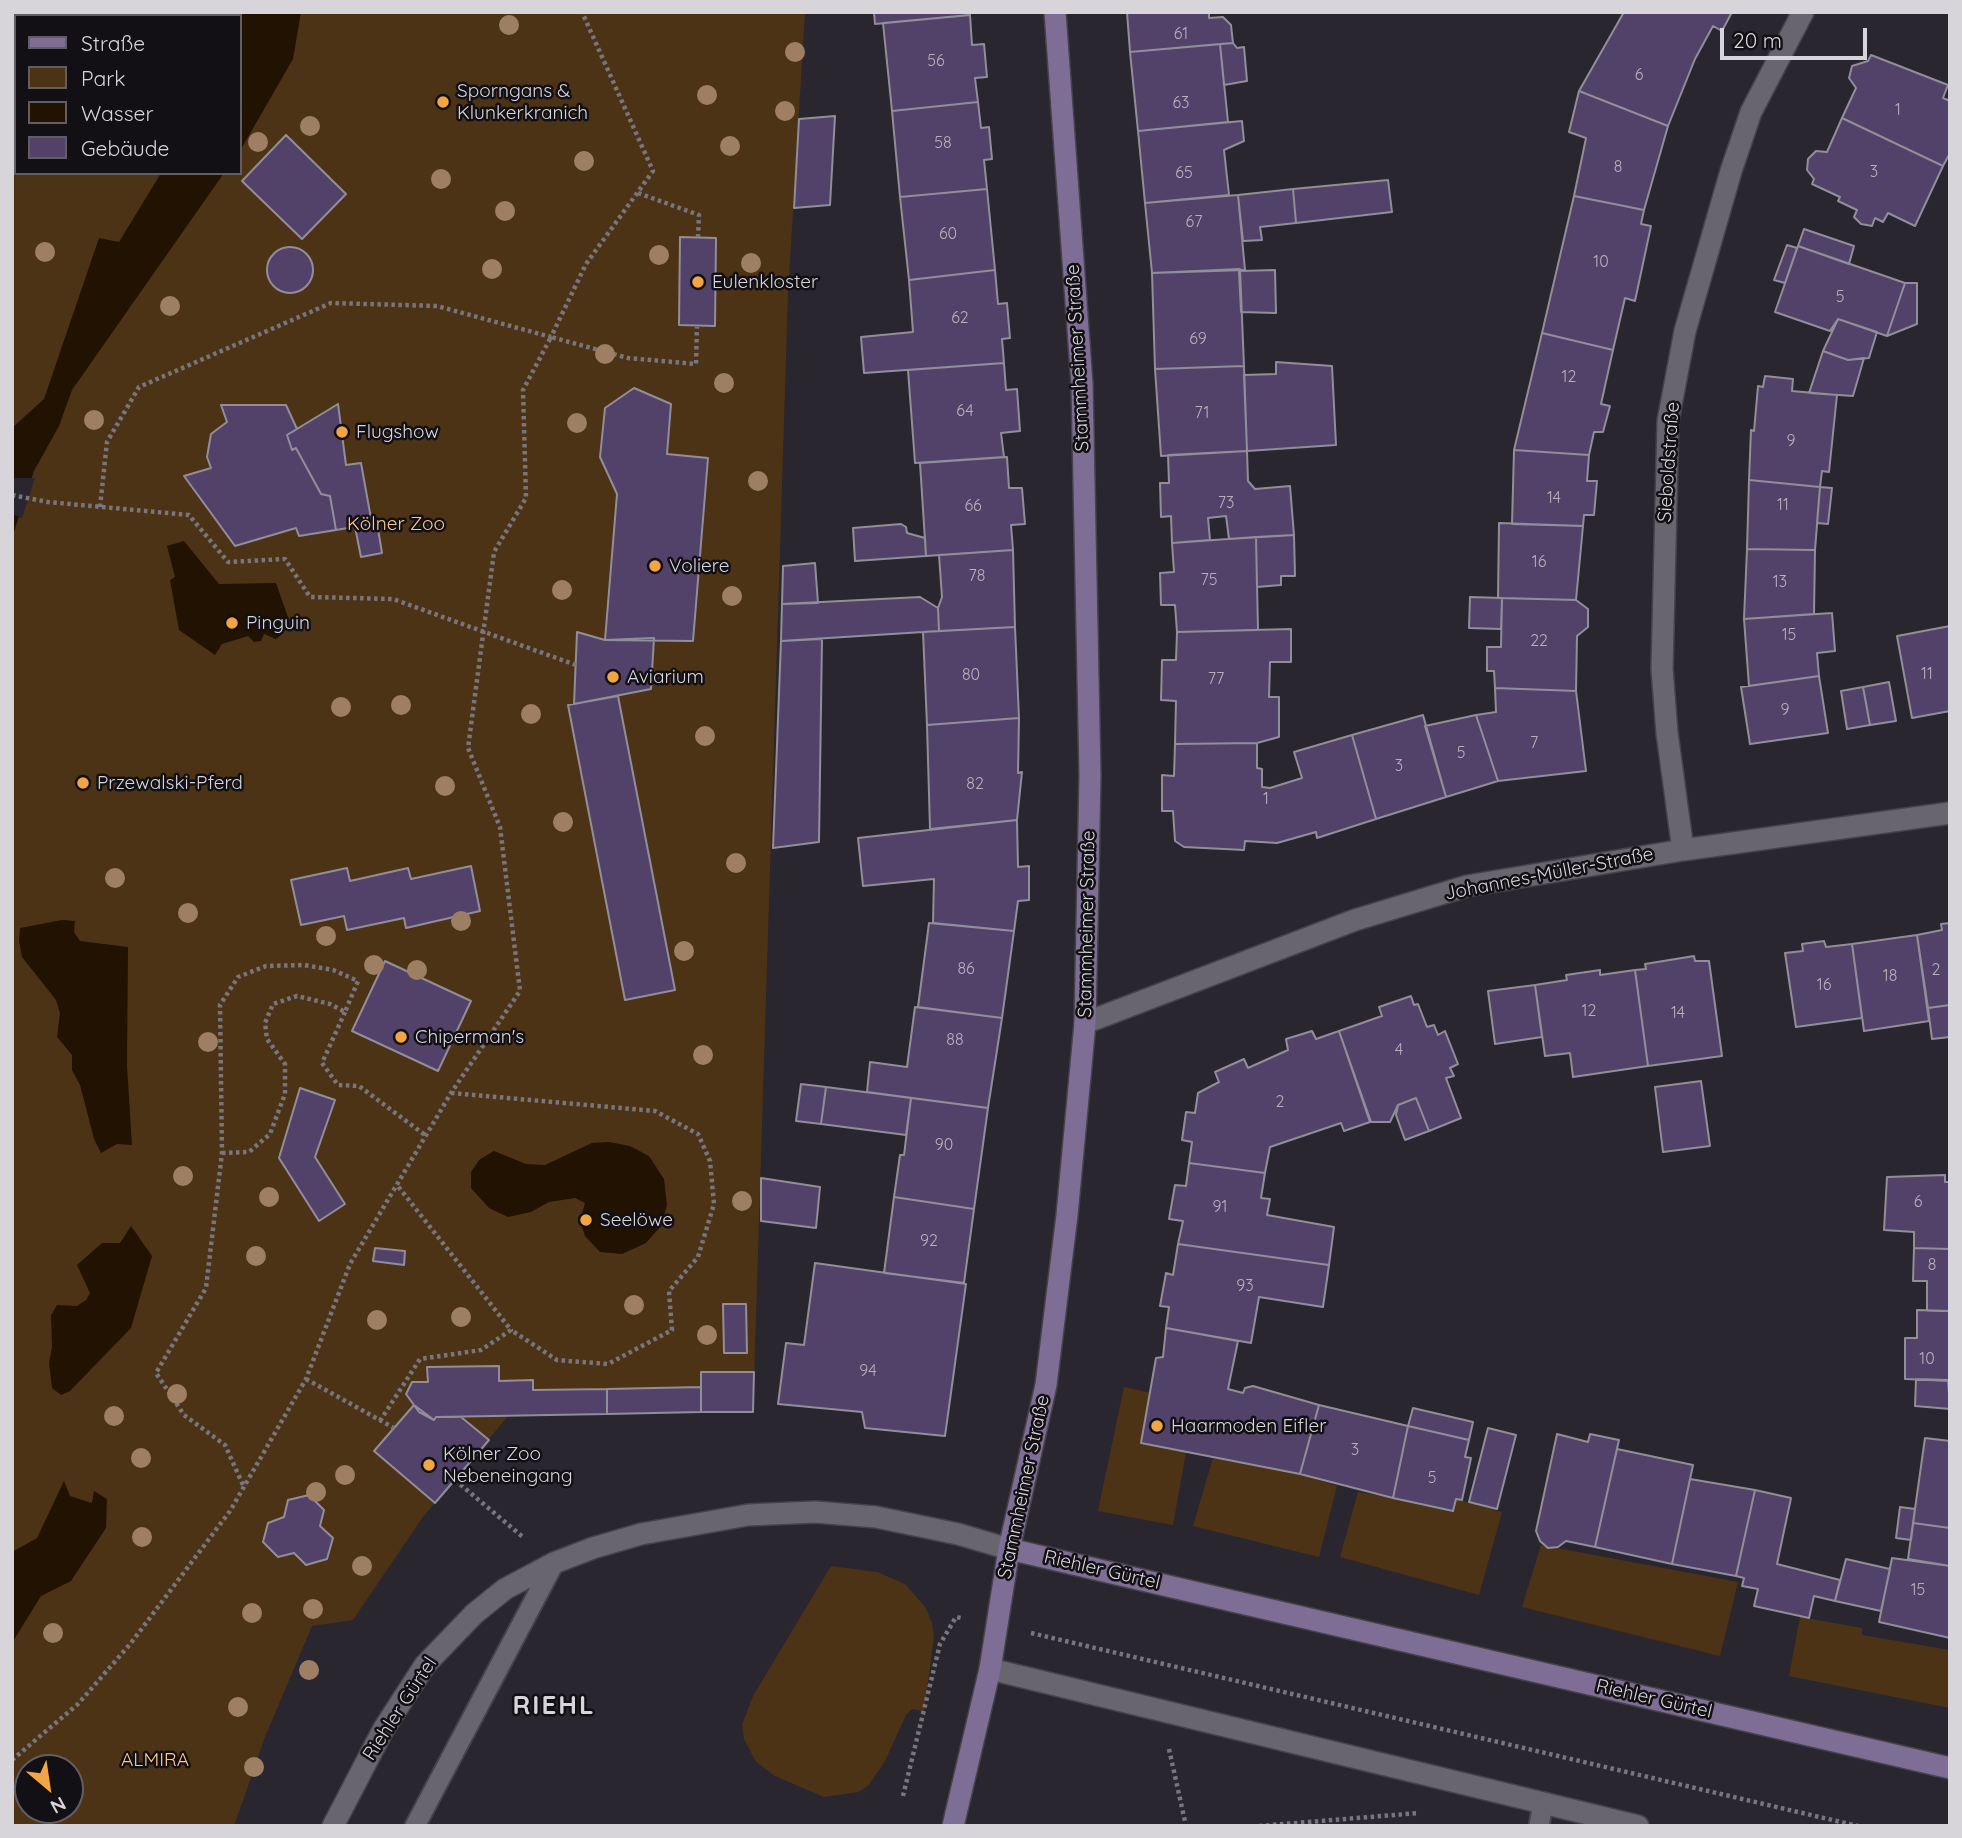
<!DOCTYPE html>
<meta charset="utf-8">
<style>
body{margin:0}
#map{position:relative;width:1962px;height:1838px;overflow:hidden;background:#2a262f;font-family:Quicksand,sans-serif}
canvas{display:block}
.frame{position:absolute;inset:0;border:14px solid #d7d4da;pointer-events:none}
.legend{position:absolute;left:14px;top:14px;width:228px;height:161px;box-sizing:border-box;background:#121014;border:2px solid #615e63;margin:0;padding:9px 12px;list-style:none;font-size:21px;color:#d7d4da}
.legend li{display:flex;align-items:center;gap:14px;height:35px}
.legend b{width:35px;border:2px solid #615e63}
.north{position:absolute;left:14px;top:1754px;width:70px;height:70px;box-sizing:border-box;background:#121014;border:2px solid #615e63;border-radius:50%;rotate:151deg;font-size:19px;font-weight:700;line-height:28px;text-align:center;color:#d7d4da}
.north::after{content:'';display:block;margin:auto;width:24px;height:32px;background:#f3a443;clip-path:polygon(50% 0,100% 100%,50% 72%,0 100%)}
.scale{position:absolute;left:1720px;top:28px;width:147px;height:32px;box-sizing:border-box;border:4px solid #d7d4da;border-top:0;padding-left:9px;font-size:21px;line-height:24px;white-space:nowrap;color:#d7d4da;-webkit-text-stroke:5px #121014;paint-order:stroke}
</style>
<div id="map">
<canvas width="1962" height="1838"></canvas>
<div class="frame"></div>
<ul class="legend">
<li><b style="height:9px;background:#7e6d94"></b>Straße</li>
<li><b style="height:19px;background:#4d3315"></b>Park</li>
<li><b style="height:19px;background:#221202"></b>Wasser</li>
<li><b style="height:19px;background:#524269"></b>Gebäude</li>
</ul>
<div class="north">N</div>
<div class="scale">20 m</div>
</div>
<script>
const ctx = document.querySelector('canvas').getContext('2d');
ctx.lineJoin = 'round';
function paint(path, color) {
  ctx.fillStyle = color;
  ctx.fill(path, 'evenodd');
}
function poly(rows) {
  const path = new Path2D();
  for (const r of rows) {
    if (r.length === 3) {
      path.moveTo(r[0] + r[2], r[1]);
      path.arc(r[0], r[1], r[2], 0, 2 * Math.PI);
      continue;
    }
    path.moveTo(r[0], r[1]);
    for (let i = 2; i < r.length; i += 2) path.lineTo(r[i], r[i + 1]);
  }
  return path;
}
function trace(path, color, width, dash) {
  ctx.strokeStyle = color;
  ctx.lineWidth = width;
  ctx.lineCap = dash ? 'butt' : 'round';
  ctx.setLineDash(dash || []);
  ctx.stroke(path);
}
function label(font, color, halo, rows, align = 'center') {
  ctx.font = font + ' Quicksand,sans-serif';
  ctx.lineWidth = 5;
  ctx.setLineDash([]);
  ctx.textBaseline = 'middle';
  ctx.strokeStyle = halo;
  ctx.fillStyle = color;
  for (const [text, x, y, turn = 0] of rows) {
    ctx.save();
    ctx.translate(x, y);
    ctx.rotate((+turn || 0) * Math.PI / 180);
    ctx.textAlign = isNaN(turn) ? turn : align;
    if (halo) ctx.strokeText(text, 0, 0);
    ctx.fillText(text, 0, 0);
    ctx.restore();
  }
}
const green = poly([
 [12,12,805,12,788,293,753,1412,509,1415,422,1518,353,1620,312,1626,265,1737,234,1826,12,1826],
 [16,16,240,16,240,173,16,173],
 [28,1768,70,1768,70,1810,28,1810],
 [1124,1387,1151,1393,1141,1442,1186,1452,1173,1525,1098,1511],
 [1213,1458,1300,1474,1337,1486,1319,1557,1193,1526],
 [1358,1492,1393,1498,1456,1499,1502,1512,1479,1595,1340,1557],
 [1541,1545,1738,1582,1720,1656,1522,1607],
 [831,1566,877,1572,905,1584,926,1608,932,1623,934,1637,924,1711,912,1709,906,1715,885,1761,868,1786,858,1792,824,1797,775,1776,756,1762,744,1739,742,1725,753,1696],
 [1800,1617,1862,1628,1862,1635,1950,1650,1950,1708,1789,1676]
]);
const water = poly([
 [213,12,301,12,293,59,240,151,240,16,212,16],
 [161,173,224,173,72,390,59,426,34,471,12,538,12,428,44,399,99,238,119,242],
 [184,541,219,584,276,583,289,620,282,624,281,635,276,639,264,634,261,641,254,642,248,636,222,644,215,655,179,630,170,580,175,577,167,546],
 [62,920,75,921,74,932,80,941,128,947,127,1066,132,1145,117,1144,101,1153,94,1139,80,1085,72,1070,72,1055,57,1037,60,1013,56,1000,22,957,19,941,20,928],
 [609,1142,630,1146,649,1156,664,1179,667,1205,661,1226,646,1243,622,1254,600,1252,585,1236,580,1221,585,1203,575,1198,549,1202,531,1212,508,1217,489,1208,471,1188,471,1172,479,1160,494,1151,526,1164,545,1165,592,1143],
 [131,1226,152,1256,131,1328,70,1391,61,1395,52,1388,49,1363,52,1347,51,1315,57,1305,77,1306,86,1300,90,1293,77,1265,102,1243,120,1243],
 [64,1481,70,1496,92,1503,94,1491,107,1499,106,1528,71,1581,41,1596,12,1643,12,1552,37,1538]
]);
const pier = poly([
 [12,478,35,478,22,518,12,514]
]);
const building = poly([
 [874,12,969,12,970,15,875,24,874,12],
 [1127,12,1209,12,1209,18,1223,17,1231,25,1233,43,1130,52,1127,12],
 [1624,12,1732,12,1722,31,1713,26,1695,59,1668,126,1579,91,1624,12],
 [970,15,972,45,984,44,987,77,975,78,978,102,892,111,883,23,970,15],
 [1233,43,1237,48,1244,47,1247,81,1224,85,1220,44,1233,43],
 [1220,44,1228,122,1138,131,1130,52,1220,44],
 [1871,55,1948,85,1943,98,1950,101,1950,153,1943,166,1842,118,1856,88,1849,78,1852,66,1868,61,1871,55],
 [1579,91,1668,126,1644,210,1574,196,1586,138,1569,132,1579,91],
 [978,102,981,128,989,127,992,159,984,160,987,189,900,197,892,111,978,102],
 [835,116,830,205,794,208,799,119,835,116],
 [1842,118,1943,166,1915,226,1888,213,1883,222,1875,218,1872,226,1861,224,1854,217,1857,210,1838,201,1840,197,1812,184,1814,179,1807,170,1808,159,1816,151,1827,152,1842,118],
 [1242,121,1244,141,1224,150,1229,195,1145,203,1138,131,1242,121],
 [286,135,346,194,302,239,242,181,286,135],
 [1388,180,1392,212,1296,223,1293,189,1388,180],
 [987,189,995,270,909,280,900,197,987,189],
 [1293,189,1296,223,1260,227,1262,240,1243,241,1238,195,1293,189],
 [1238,195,1245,270,1152,273,1145,203,1238,195],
 [1574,196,1644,210,1641,224,1651,226,1635,301,1625,298,1613,350,1542,333,1574,196],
 [1804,229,1854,246,1849,264,1798,246,1804,229],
 [680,237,716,238,715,326,679,325,680,237],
 [1787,245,1797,248,1785,283,1774,280,1787,245],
 [1798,246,1905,283,1887,336,1838,319,1830,331,1775,312,1798,246],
 [290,270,23],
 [1240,269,1244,366,1155,369,1152,273,1240,269],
 [995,270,998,304,1007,303,1010,338,1002,339,1004,363,864,373,861,337,913,332,909,280,995,270],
 [1275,270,1276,313,1241,312,1239,271,1275,270],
 [1905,283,1917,283,1917,324,1887,336,1905,283],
 [1838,319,1877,332,1869,358,1848,360,1823,351,1838,319],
 [1542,333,1613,350,1601,404,1610,406,1603,432,1594,432,1589,455,1514,450,1542,333],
 [1823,351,1848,360,1864,358,1853,396,1809,393,1823,351],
 [1276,362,1332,366,1336,445,1247,451,1244,375,1276,374,1276,362],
 [1004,363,1006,390,1017,389,1020,431,1001,433,1004,457,915,463,908,370,1004,363],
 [1244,366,1247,451,1161,456,1155,369,1244,366],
 [1765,376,1793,379,1792,391,1837,395,1829,472,1822,471,1820,487,1749,480,1751,430,1754,431,1758,386,1763,387,1765,376],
 [634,388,671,404,667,454,708,458,693,641,605,640,617,494,600,457,605,408,634,388],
 [338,404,346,465,361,463,372,524,336,530,330,496,321,494,296,448,292,450,287,435,338,404],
 [221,405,286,405,297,429,287,435,292,450,296,448,321,494,330,496,336,530,299,536,296,528,235,546,184,476,211,468,207,457,211,434,227,422,221,405],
 [1514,450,1589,455,1587,481,1597,481,1594,515,1584,515,1583,526,1512,524,1514,450],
 [1247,451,1248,481,1255,489,1290,486,1294,535,1229,539,1226,516,1208,518,1210,540,1172,543,1171,516,1161,517,1160,483,1169,483,1168,455,1247,451],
 [1007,457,1009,488,1022,488,1025,524,1011,525,1013,550,926,556,920,463,1007,457],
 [1749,480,1820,487,1815,550,1747,549,1749,480],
 [1820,487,1832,488,1828,524,1817,523,1820,487],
 [377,523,382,553,361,557,355,527,377,523],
 [1499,523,1583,526,1576,600,1498,598,1499,523],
 [901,524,906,527,907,533,925,538,926,556,855,561,853,528,901,524],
 [1294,535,1295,576,1281,576,1281,585,1257,587,1256,537,1294,535],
 [1256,537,1258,630,1177,632,1175,605,1161,605,1160,573,1174,572,1172,543,1256,537],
 [1747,549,1815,550,1814,614,1744,619,1747,549],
 [1013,550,1015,627,939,631,938,608,942,597,939,555,1013,550],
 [815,563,818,603,782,604,783,566,815,563],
 [920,597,938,608,939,631,781,641,782,604,920,597],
 [1470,597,1502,598,1501,629,1469,628,1470,597],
 [1502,598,1576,600,1588,609,1588,627,1577,636,1576,691,1495,688,1494,671,1487,671,1487,647,1501,647,1502,598],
 [1832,613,1835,651,1817,653,1819,676,1749,686,1744,619,1832,613],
 [1950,626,1950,711,1912,718,1897,636,1950,626],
 [1015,627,1019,718,927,725,923,632,1015,627],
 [1291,629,1291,662,1270,662,1269,697,1279,697,1279,737,1257,743,1175,744,1176,701,1161,700,1162,660,1176,660,1177,632,1291,629],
 [577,632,605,640,654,638,651,689,574,704,577,632],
 [822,639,819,842,773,848,781,641,822,639],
 [1819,676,1828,733,1750,744,1741,687,1819,676],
 [1889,682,1896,721,1870,725,1863,687,1889,682],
 [1863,687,1870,725,1847,729,1841,691,1863,687],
 [1495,688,1576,691,1586,771,1498,781,1476,715,1496,712,1495,688],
 [618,696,675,990,625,1000,568,705,618,696],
 [1423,715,1446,797,1376,819,1352,735,1423,715],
 [1476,715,1498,781,1446,797,1425,726,1476,715],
 [1019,718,1018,773,1022,772,1017,820,930,829,927,725,1019,718],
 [1352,735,1376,819,1317,838,1316,832,1277,843,1245,841,1244,850,1184,847,1175,841,1173,811,1162,811,1162,775,1174,776,1175,744,1257,743,1257,768,1262,769,1262,787,1270,788,1302,778,1294,752,1352,735],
 [1017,820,1018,867,1029,866,1029,900,1018,901,1014,931,933,923,934,879,863,886,858,838,1017,820],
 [471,866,480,911,406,928,404,918,347,930,344,916,301,925,291,880,347,868,350,881,408,868,411,879,471,866],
 [929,923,1014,931,1002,1018,918,1007,929,923],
 [1950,923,1950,1005,1928,1008,1917,935,1942,930,1941,924,1950,923],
 [1917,935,1929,1021,1864,1031,1852,944,1917,935],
 [1824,941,1826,947,1852,944,1862,1018,1796,1027,1785,953,1803,951,1802,944,1824,941],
 [1694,956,1695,961,1709,961,1722,1056,1648,1066,1635,970,1646,969,1645,964,1694,956],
 [385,961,471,1001,438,1071,352,1031,385,961],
 [1600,970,1600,975,1635,970,1648,1066,1573,1077,1570,1053,1545,1056,1535,985,1567,980,1566,975,1600,970],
 [1535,985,1542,1037,1495,1044,1488,991,1535,985],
 [1411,996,1414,1005,1418,1004,1427,1027,1434,1025,1438,1035,1445,1031,1458,1064,1450,1068,1454,1076,1446,1078,1461,1118,1429,1131,1416,1098,1398,1105,1390,1122,1371,1122,1339,1031,1382,1016,1379,1007,1411,996],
 [1950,1005,1950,1037,1932,1039,1928,1008,1950,1005],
 [915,1007,1002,1018,988,1108,867,1092,870,1062,907,1067,915,1007],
 [1312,1031,1316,1039,1339,1031,1370,1122,1344,1131,1341,1123,1270,1147,1265,1173,1189,1163,1192,1142,1182,1140,1186,1112,1195,1113,1198,1093,1219,1082,1215,1072,1244,1059,1248,1068,1288,1050,1286,1039,1312,1031],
 [1701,1081,1710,1146,1663,1152,1655,1087,1701,1081],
 [801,1084,826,1087,821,1124,796,1121,801,1084],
 [826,1087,911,1098,906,1135,821,1124,826,1087],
 [300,1088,335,1100,315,1157,345,1204,319,1221,279,1158,300,1088],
 [911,1098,988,1108,974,1209,894,1197,900,1155,904,1155,911,1098],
 [1416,1098,1429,1131,1405,1140,1396,1115,1398,1105,1416,1098],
 [1189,1163,1265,1173,1261,1198,1270,1199,1267,1215,1334,1227,1329,1265,1178,1244,1183,1221,1169,1219,1175,1185,1186,1186,1189,1163],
 [1945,1175,1945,1182,1950,1182,1950,1249,1914,1248,1914,1232,1884,1230,1887,1177,1945,1175],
 [761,1178,820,1187,816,1228,761,1221,761,1178],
 [894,1197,974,1209,964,1283,884,1273,894,1197],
 [1178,1244,1329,1265,1323,1307,1259,1297,1251,1343,1166,1328,1169,1307,1160,1306,1166,1273,1173,1275,1178,1244],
 [375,1248,405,1251,404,1265,373,1261,375,1248],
 [1914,1248,1950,1249,1950,1311,1927,1311,1927,1281,1913,1281,1914,1248],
 [815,1263,966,1284,945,1436,865,1428,862,1412,778,1404,786,1343,804,1345,815,1263],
 [723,1304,746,1304,747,1353,724,1353,723,1304],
 [1917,1310,1950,1311,1950,1381,1905,1379,1905,1338,1917,1338,1917,1310],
 [1166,1328,1238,1341,1228,1389,1243,1393,1245,1388,1253,1386,1319,1405,1300,1474,1141,1443,1156,1358,1163,1357,1166,1328],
 [499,1366,499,1381,533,1380,533,1390,607,1389,607,1414,436,1417,434,1420,419,1412,406,1394,412,1382,428,1382,427,1367,499,1366],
 [701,1372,754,1372,753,1412,701,1412,701,1372],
 [1916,1379,1948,1380,1950,1409,1915,1406,1916,1379],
 [701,1387,701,1412,607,1414,607,1389,701,1387],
 [414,1405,434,1420,436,1417,461,1417,489,1440,435,1503,374,1451,414,1405],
 [1319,1405,1408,1426,1393,1498,1300,1474,1319,1405],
 [1413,1408,1473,1422,1469,1440,1408,1426,1413,1408],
 [1408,1426,1469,1440,1465,1457,1471,1458,1462,1500,1456,1499,1453,1511,1393,1498,1408,1426],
 [1488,1428,1516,1435,1497,1509,1469,1502,1488,1428],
 [1557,1434,1588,1442,1590,1434,1619,1440,1595,1547,1566,1541,1558,1547,1548,1548,1540,1541,1536,1531,1557,1434],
 [1925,1438,1950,1441,1950,1528,1913,1523,1925,1438],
 [1617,1449,1693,1465,1672,1564,1595,1547,1617,1449],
 [1690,1479,1755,1490,1736,1576,1672,1564,1690,1479],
 [1755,1490,1791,1498,1777,1564,1840,1580,1835,1601,1814,1596,1809,1618,1754,1606,1758,1589,1742,1586,1744,1578,1736,1576,1755,1490],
 [309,1495,324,1510,320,1526,333,1538,327,1559,306,1565,294,1553,278,1557,263,1542,268,1523,284,1517,288,1500,309,1495],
 [1900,1507,1915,1509,1911,1540,1896,1538,1900,1507],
 [1913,1523,1950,1528,1950,1566,1908,1559,1913,1523],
 [1892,1558,1950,1566,1950,1638,1879,1622,1892,1558],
 [1846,1559,1890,1569,1881,1611,1835,1601,1846,1559]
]);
const path = poly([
 [638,193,699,215,698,237],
 [12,495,48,502,189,515,228,562,285,559,310,597,393,599,576,665],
 [100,507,107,442,139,387,331,303,437,306,551,337,586,264,653,171,582,12],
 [345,1012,322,1063,338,1085,359,1086,425,1135],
 [451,1093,655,1111,698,1134,710,1161,714,1204,698,1257,669,1291,672,1330,608,1364,557,1360,511,1330],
 [222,1153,249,1152,270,1134,285,1094,285,1064,267,1039,265,1023,273,1004,297,996,330,1004,345,1012,358,981,333,970,304,965,266,966,238,977,220,1005,222,1153,206,1288,156,1373,184,1415,225,1445,243,1485],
 [306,1379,394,1428],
 [380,1421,420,1359,481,1350,511,1330,397,1185],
 [455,1480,524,1538],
 [1031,1633,1858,1826],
 [1169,1749,1186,1826],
 [12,1760,78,1704,131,1643,230,1511,306,1379,350,1264,451,1093,520,991,500,827,468,748,494,552,526,498,523,390,551,337,628,358,696,364,697,327],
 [903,1796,940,1644,956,1617,961,1618],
 [1259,1826,1419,1813]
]);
const lane = poly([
 [415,1826,554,1563],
 [1539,1826,1543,1803]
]);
const street = poly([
 [1683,850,1667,733,1662,669,1668,421,1685,331,1731,171,1751,112,1803,12],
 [1085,1023,1355,920,1467,886,1683,850,1950,813],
 [990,1669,1638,1826],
 [333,1826,383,1730,425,1665,474,1614,505,1589,554,1563,593,1548,641,1534,748,1515,815,1512,876,1517,958,1534,1009,1549]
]);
const secondary = poly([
 [1009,1549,1950,1768],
 [953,1826,990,1669,1009,1549,1046,1385,1067,1215,1085,1023,1090,775,1082,384,1055,12]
]);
const trees = [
 [509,25],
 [795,52],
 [707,95],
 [785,111],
 [310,126],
 [258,142],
 [730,146],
 [584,161],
 [441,179],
 [505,211],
 [45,252],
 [659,255],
 [751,263],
 [492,269],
 [170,306],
 [605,354],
 [724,383],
 [94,420],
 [577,423],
 [758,481],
 [562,590],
 [732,596],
 [401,705],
 [341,707],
 [531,714],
 [705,736],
 [445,786],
 [563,822],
 [736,863],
 [115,878],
 [188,913],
 [461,921],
 [326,936],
 [684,951],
 [374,965],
 [417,970],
 [208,1042],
 [703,1055],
 [183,1176],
 [269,1197],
 [742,1201],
 [256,1256],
 [634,1305],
 [461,1317],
 [377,1320],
 [707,1335],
 [177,1394],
 [114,1416],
 [141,1458],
 [345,1475],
 [316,1492],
 [142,1537],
 [362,1566],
 [313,1609],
 [252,1613],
 [53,1633],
 [309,1670],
 [238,1707],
 [254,1767]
];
const markers = [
 [443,102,7,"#f3a443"],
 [698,282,7,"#f3a443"],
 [342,432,7,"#f3a443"],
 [655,566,7,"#f3a443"],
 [232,623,7,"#f3a443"],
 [613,677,7,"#f3a443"],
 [83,783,7,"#f3a443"],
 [401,1037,7,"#f3a443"],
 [586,1220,7,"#f3a443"],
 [1157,1426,7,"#f3a443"],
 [429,1465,7,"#f3a443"]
];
const numberNames = [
 ["61",1181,34],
 ["56",936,61],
 ["6",1639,75],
 ["63",1181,103],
 ["1",1898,110],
 ["58",943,143],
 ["8",1618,167],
 ["3",1874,172],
 ["65",1184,173],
 ["67",1194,222],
 ["60",948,234],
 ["10",1601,262],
 ["5",1840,297],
 ["62",960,318],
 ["69",1198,339],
 ["12",1569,377],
 ["64",965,411],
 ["71",1202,413],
 ["9",1791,441],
 ["14",1554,498],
 ["73",1226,503],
 ["11",1783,505],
 ["66",973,506],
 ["16",1539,562],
 ["78",977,576],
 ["75",1209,580],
 ["13",1780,582],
 ["15",1789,635],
 ["22",1539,641],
 ["11",1927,674],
 ["80",971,675],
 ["77",1216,679],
 ["9",1785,710],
 ["7",1534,743],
 ["5",1461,753],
 ["3",1399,766],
 ["82",975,784],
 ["1",1266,799],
 ["86",966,969],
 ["2",1936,970],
 ["18",1890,976],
 ["16",1824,985],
 ["12",1589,1011],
 ["14",1678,1013],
 ["88",955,1040],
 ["4",1399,1050],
 ["2",1280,1102],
 ["90",944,1145],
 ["6",1918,1202],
 ["91",1220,1207],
 ["92",929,1241],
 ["8",1932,1265],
 ["93",1245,1286],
 ["10",1927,1359],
 ["94",868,1371],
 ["3",1355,1450],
 ["5",1432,1478],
 ["15",1918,1590]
];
const poiNames = [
 ["Sporngans &",457,91],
 ["Klunkerkranich",457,113],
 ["Eulenkloster",712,282],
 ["Flugshow",356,432],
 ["Voliere",669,566],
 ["Pinguin",246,623],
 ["Aviarium",627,677],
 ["Przewalski-Pferd",97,783],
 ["Chiperman's",415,1037],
 ["Seelöwe",600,1220],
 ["Haarmoden Eifler",1171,1426],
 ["Kölner Zoo",443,1454],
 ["Nebeneingang",443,1476]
];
const streetNames = [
 ["Stammheimer Straße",1078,358,-93],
 ["Sieboldstraße",1669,462,-86],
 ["Johannes-Müller-Straße",1549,874,-11],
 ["Stammheimer Straße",1087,924,-89],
 ["Stammheimer Straße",1024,1487,-78],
 ["Riehler Gürtel",1102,1570,13],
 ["Riehler Gürtel",1654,1699,13],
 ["Riehler Gürtel",400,1709,-57]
];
const parkNames = [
 ["Kölner Zoo",396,524],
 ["ALMIRA",155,1760]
];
const districtNames = [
 ["RIEHL",554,1706]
];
paint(green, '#4d3315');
paint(water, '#221202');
paint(pier, '#2a262f');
paint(building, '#524269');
trace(building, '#928e99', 2);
trace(lane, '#45424a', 23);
trace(street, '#45424a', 24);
trace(secondary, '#45424a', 24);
trace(path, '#78757d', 4.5, [3.5, 3.5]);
trace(lane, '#69656f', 19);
trace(street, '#69656f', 21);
trace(secondary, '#7e6d94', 21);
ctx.fillStyle = '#9e7f63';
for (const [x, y] of trees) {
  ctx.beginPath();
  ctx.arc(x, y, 10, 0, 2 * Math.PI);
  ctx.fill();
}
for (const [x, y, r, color] of markers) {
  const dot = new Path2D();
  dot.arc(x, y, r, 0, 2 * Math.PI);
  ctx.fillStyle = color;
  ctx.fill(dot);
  trace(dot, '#121014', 2.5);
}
label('16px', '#b6b0be', null, numberNames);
label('19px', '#d7d4da', '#121014', poiNames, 'left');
label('19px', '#d7d4da', '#121014', streetNames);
label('19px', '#fdc78d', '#121014', parkNames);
ctx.letterSpacing = '2px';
label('bold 26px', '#d7d4da', '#121014', districtNames);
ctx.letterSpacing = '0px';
</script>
